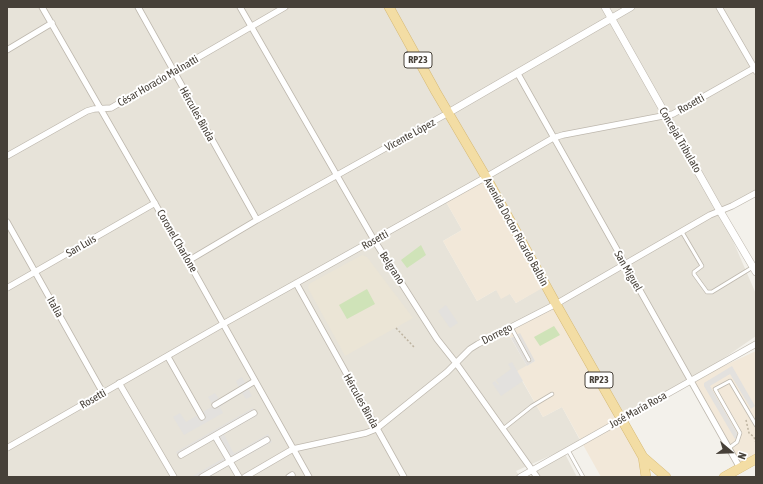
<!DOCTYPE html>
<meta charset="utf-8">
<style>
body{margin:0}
#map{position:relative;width:763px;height:484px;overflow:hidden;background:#f3f1eb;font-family:"Asap Condensed",sans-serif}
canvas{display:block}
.frame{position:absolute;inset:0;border:8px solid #474139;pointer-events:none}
.north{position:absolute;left:711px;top:432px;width:40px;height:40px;-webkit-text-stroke:3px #fff;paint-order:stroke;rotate:109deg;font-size:11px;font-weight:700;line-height:16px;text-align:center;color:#474139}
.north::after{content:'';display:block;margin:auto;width:14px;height:18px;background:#474139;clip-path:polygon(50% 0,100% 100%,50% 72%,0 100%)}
</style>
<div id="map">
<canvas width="763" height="484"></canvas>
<div class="frame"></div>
<div class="north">N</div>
</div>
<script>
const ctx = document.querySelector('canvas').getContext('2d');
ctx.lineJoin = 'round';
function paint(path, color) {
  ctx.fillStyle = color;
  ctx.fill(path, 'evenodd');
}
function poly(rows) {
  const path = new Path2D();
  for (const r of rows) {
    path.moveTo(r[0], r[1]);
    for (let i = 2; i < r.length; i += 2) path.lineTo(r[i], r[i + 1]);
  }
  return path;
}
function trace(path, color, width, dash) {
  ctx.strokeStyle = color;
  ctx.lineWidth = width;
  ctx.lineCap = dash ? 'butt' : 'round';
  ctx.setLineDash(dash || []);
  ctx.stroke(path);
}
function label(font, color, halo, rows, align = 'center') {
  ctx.font = font + ' "Asap Condensed",sans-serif';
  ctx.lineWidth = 4;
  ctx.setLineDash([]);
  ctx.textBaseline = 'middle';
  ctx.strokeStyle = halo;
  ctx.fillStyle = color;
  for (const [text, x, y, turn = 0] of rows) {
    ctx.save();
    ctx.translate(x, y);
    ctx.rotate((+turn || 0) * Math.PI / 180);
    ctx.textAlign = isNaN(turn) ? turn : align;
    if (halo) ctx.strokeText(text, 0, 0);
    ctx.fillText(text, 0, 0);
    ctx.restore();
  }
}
const residential = poly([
 [7,7,756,7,756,193,720,211,756,294,756,336,691,381,622,419,556,304,506,330,527,366,517,372,543,417,562,407,581,442,516,471,520,477,7,477],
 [445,200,546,285,516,303,510,294,496,290,477,301,443,241,462,230],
 [564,452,577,477,537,477,532,470]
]);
const commercial = poly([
 [486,177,546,286,516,303,510,294,501,299,496,290,477,301,443,241,462,230,445,200],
 [556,304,643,457,646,477,601,477,562,407,543,417,517,371,535,361,517,334,511,338,506,329],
 [756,351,756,459,740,468,691,381]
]);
const industrial = poly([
 [520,333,535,361,527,366,511,338]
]);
const education = poly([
 [362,255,367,257,413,318,345,356,308,288,309,284]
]);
const green = poly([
 [421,245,426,255,407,268,401,260],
 [367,289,375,304,347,319,339,305],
 [554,326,560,335,540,346,534,337]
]);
const parking = poly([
 [446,305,458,323,450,328,438,311],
 [512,362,523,381,501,396,492,383,495,381,498,385,499,384,496,380,511,369,508,364],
 [732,366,755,406,752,408,751,409,730,374,710,386,737,433,737,437,735,439,704,386,704,383],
 [242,377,252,396,246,399,242,393,228,401,220,407,223,413,184,435,173,417,180,413,186,422,213,406,208,397,215,393,219,399,233,391,239,388,236,381],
 [253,408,257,416,224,434,233,452,235,453,268,434,272,442,234,463,234,467,231,469,228,466,209,477,191,477,224,458,214,441,213,440,180,459,176,452]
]);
const path = poly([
 [396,328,414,347],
 [746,420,749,433,754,437,756,443]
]);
const service = poly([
 [682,232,702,266,694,272,694,274,707,292,712,292,753,267],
 [511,327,529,360],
 [503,429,532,406,552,394],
 [729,448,737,442,740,433,715,389,730,381,756,425],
 [568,450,583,477]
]);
const minor = poly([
 [42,7,188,261,309,477],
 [138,7,257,220],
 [240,7,374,240,437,339,456,363,537,477],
 [719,7,756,71],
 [7,50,52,23],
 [518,74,740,468],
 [7,156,87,111,94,109,111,108,285,7],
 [7,222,103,393],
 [188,261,257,220,448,113],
 [296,283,404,477],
 [7,288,155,203],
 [168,357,202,417],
 [119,383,174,477],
 [215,405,255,381],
 [215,436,239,477],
 [7,448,223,324,486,177,553,138,563,135,673,114,756,67],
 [181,455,254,413],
 [202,477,267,440],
 [245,477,293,449,366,433,376,429,447,372,470,349,478,344,556,304,710,215,732,206,756,193],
 [289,477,292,475],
 [520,477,756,344]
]);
const tertiary = poly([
 [605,7,720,211,756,272],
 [448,113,631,7]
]);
const primary = poly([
 [389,7,436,92,486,177,556,304,643,457,646,477],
 [643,457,666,477],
 [724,477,756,459]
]);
const shields = [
 [418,60,28],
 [599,380,28]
];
const shieldNames = [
 ["RP23",418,60],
 ["RP23",599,380]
];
const streetNames = [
 ["César Horacio Malnatti",158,81,-30],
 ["Rosetti",691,104,-29],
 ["Hércules Binda",197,114,61],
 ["Vicente López",410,135,-29],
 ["Concejal Tribulato",680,140,60],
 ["Avenida Doctor Ricardo Balbín",516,232,61],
 ["Rosetti",375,240,-29],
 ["Coronel Charlone",177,241,60],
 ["San Luis",81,246,-30],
 ["Belgrano",392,268,57],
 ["San Miguel",628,271,60],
 ["Italia",55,307,61],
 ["Dorrego",497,334,-27],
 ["Rosetti",93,399,-30],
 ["Hércules Binda",361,401,61],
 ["José María Rosa",638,410,-29]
];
paint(residential, '#e7e3d9');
paint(commercial, '#f2e8d9');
paint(industrial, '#e3e0dc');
paint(education, '#ebe5d6');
paint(green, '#cfe3b8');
paint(parking, '#e3e1de');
trace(service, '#beb8ae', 4.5);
trace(minor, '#beb8ae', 7);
trace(tertiary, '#beb8ae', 8);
trace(primary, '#d7ba75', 10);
trace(path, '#beb4a1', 1.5, [2, 2]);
trace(service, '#fff', 3);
trace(minor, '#fff', 5.5);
trace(tertiary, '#fff', 7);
trace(primary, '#f3dda4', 9);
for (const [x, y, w] of shields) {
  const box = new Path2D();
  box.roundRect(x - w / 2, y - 8, w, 16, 3);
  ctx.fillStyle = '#fff';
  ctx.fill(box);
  trace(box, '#474139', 1);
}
label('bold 10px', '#474139', null, shieldNames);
label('11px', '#474139', '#fff', streetNames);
</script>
